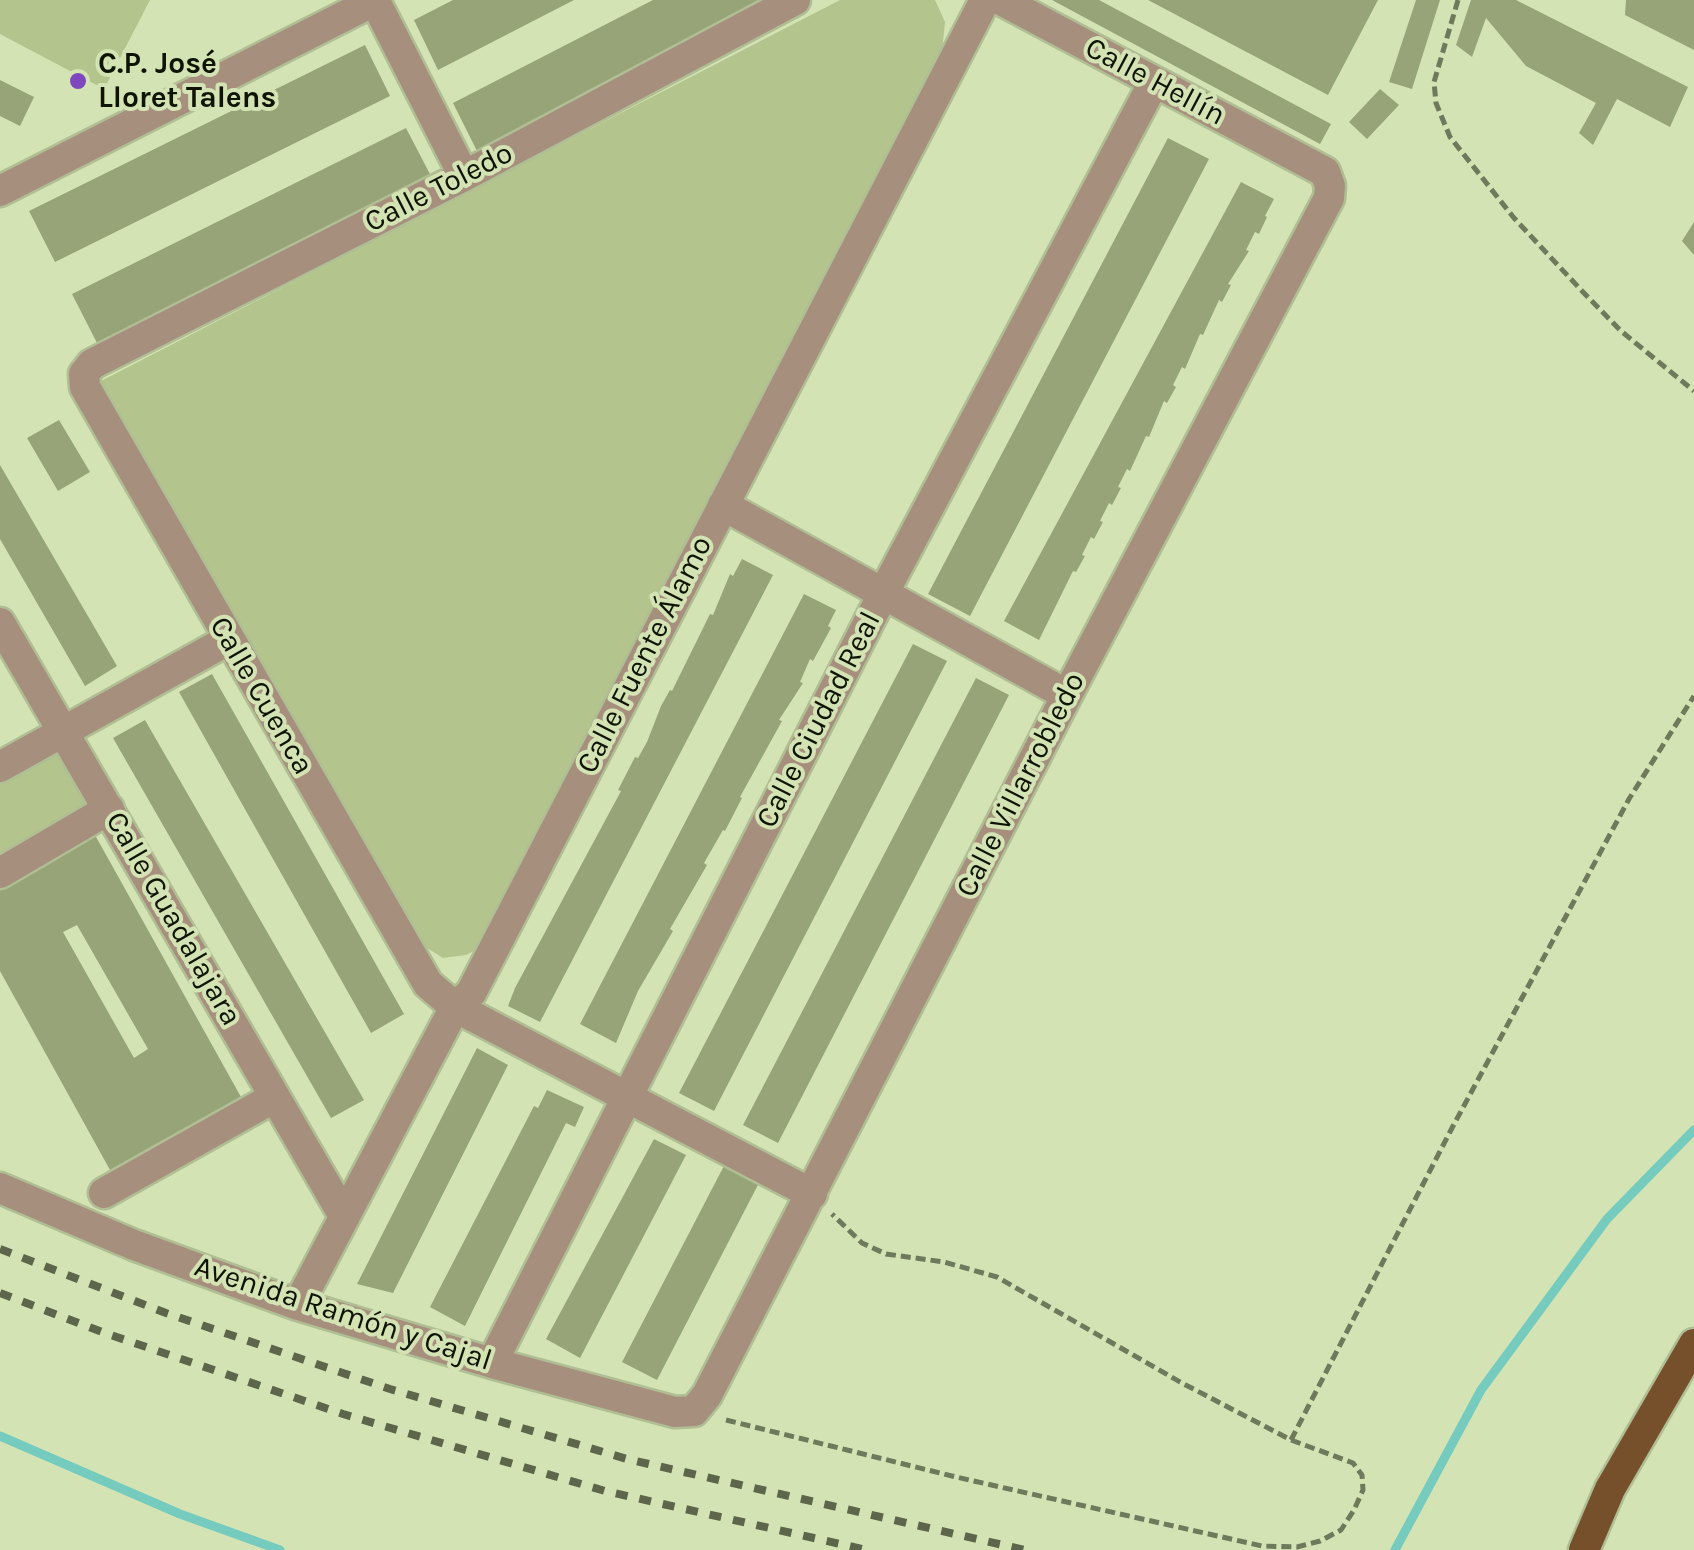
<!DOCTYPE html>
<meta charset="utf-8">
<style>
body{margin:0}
canvas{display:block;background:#d4e3b4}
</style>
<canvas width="1694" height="1550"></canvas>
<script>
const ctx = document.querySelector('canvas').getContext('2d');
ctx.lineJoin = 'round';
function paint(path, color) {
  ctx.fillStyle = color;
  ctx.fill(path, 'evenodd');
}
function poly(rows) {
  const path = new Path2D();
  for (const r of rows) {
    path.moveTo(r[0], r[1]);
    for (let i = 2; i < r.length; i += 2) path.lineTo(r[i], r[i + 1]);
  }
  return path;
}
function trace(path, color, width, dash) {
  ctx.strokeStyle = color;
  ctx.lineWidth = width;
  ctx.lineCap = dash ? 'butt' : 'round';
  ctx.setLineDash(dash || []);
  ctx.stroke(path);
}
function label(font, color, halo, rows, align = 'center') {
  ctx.font = font + ' Karla,sans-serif';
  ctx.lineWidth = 8;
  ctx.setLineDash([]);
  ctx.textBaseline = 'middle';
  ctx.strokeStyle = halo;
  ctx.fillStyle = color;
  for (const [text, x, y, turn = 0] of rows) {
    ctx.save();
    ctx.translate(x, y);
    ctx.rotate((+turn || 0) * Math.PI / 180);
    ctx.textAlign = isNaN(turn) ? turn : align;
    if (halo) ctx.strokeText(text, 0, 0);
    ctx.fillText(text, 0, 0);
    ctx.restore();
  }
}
const green = poly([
 [0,0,150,0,104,89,0,34],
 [840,0,935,0,945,22,942,51,484,938,476,950,466,955,443,958,427,948,421,939,101,381],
 [63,731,109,809,0,873,0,767]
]);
const stream = poly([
 [0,1436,180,1514,280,1550],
 [1395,1550,1481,1390,1607,1219,1694,1130]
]);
const building = poly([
 [453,0,574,0,438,70,414,20],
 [653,0,774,0,478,153,453,103],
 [1052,0,1099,0,1331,124,1320,144],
 [1148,0,1378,0,1328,95],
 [1416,0,1440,0,1412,89,1389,82],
 [1471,0,1516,0,1688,87,1670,127,1617,99,1593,145,1579,133,1596,103,1526,66,1486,18,1472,57,1456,45],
 [1626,0,1694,0,1694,50,1625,15],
 [365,45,390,96,55,262,29,211],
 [0,80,34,97,20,126,0,116],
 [1380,89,1399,105,1367,139,1349,122],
 [406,128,432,178,98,345,72,294],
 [1168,138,1209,159,970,616,928,594],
 [1241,182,1274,199,1265,216,1267,217,1259,234,1255,232,1246,250,1249,251,1228,284,1231,285,1222,302,1219,300,1203,335,1200,334,1185,369,1182,367,1173,385,1176,387,1167,403,1164,401,1149,437,1146,436,1130,471,1127,469,1118,487,1121,488,1112,505,1109,503,1100,521,1103,522,1094,539,1091,537,1082,555,1085,556,1076,572,1073,571,1039,640,1004,621],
 [1694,222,1694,255,1682,241],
 [59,420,90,472,58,491,27,438],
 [0,465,117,666,85,686,0,539],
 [742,559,773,575,540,1022,508,1006,515,988,621,791,618,790,635,757,638,758,647,742,661,706,670,690,672,691,710,614,713,615,730,574,733,576],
 [804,594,836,610,828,626,831,628,813,661,810,659,800,682,803,683,779,720,782,721,740,797,742,798,725,831,723,830,704,863,707,865,670,929,673,931,638,991,616,1043,580,1024],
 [913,644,947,661,714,1111,679,1093],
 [212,674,404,1014,371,1033,179,692],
 [976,678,1009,695,778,1143,743,1125],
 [145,720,364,1100,331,1118,113,738],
 [95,835,241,1097,110,1170,0,971,0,889],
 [77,925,148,1049,134,1058,63,932],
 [477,1048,508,1065,393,1293,357,1284],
 [547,1090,584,1107,575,1127,566,1123,465,1326,430,1307,534,1106,538,1108],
 [654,1139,686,1155,580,1358,546,1339],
 [726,1162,761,1179,657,1380,622,1362]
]);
const path = poly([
 [1458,0,1434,82,1436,103,1450,137,1514,218,1582,291,1621,331,1694,391],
 [726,1420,956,1477,1262,1546,1297,1547,1320,1541,1341,1530,1354,1510,1363,1490,1362,1475,1353,1463,1291,1440,1182,1383,997,1277,944,1262,886,1254,862,1243,832,1214],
 [1291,1440,1452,1128,1629,799,1694,696]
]);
const minor = poly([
 [795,0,464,176,92,364,84,374,85,387,428,984,455,1007,812,1194],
 [375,1,464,176],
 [0,191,376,0],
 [723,505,1067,695],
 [0,623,344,1216],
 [0,767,228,640],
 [0,873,109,809],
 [0,1188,134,1245,298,1305,492,1363,675,1412,694,1411,707,1395,1067,695,1329,198,1330,186,1325,172,1001,0],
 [104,1193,275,1097],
 [298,1305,455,1007,471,993,985,0],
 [492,1363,883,594,1154,82]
]);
const major = poly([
 [1584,1550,1610,1489,1694,1344]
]);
const rail = poly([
 [0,1249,166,1313,390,1389,627,1459,1025,1550],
 [0,1293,102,1332,343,1414,605,1491,867,1550]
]);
const markers = [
 [78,81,10,"#7f47bd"]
];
const poiNames = [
 ["C.P. José",98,64],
 ["Lloret Talens",98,98]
];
const streetNames = [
 ["Calle Hellín",1155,82,28],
 ["Calle Toledo",439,188,-27],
 ["Calle Fuente Álamo",645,655,-63],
 ["Calle Cuenca",261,696,60],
 ["Calle Ciudad Real",819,720,-63],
 ["Calle Villarrobledo",1021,785,-63],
 ["Calle Guadalajara",173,919,60],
 ["Avenida Ramón y Cajal",343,1314,18]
];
paint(green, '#b3c48d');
trace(stream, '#75cbbd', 9);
paint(building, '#96a477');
trace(minor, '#b0be94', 35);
trace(major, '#b0be94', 35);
trace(path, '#6f795b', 5, [10, 5]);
trace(minor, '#a68f7c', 30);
trace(major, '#764f2b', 30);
trace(rail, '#5d664a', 8, [12, 12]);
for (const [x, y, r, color] of markers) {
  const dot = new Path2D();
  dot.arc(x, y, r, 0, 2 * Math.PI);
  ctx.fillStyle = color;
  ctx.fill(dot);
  trace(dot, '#d4e3b4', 4);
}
label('bold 30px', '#0e1304', '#d4e3b4', poiNames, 'left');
label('30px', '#0e1304', '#d4e3b4', streetNames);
</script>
